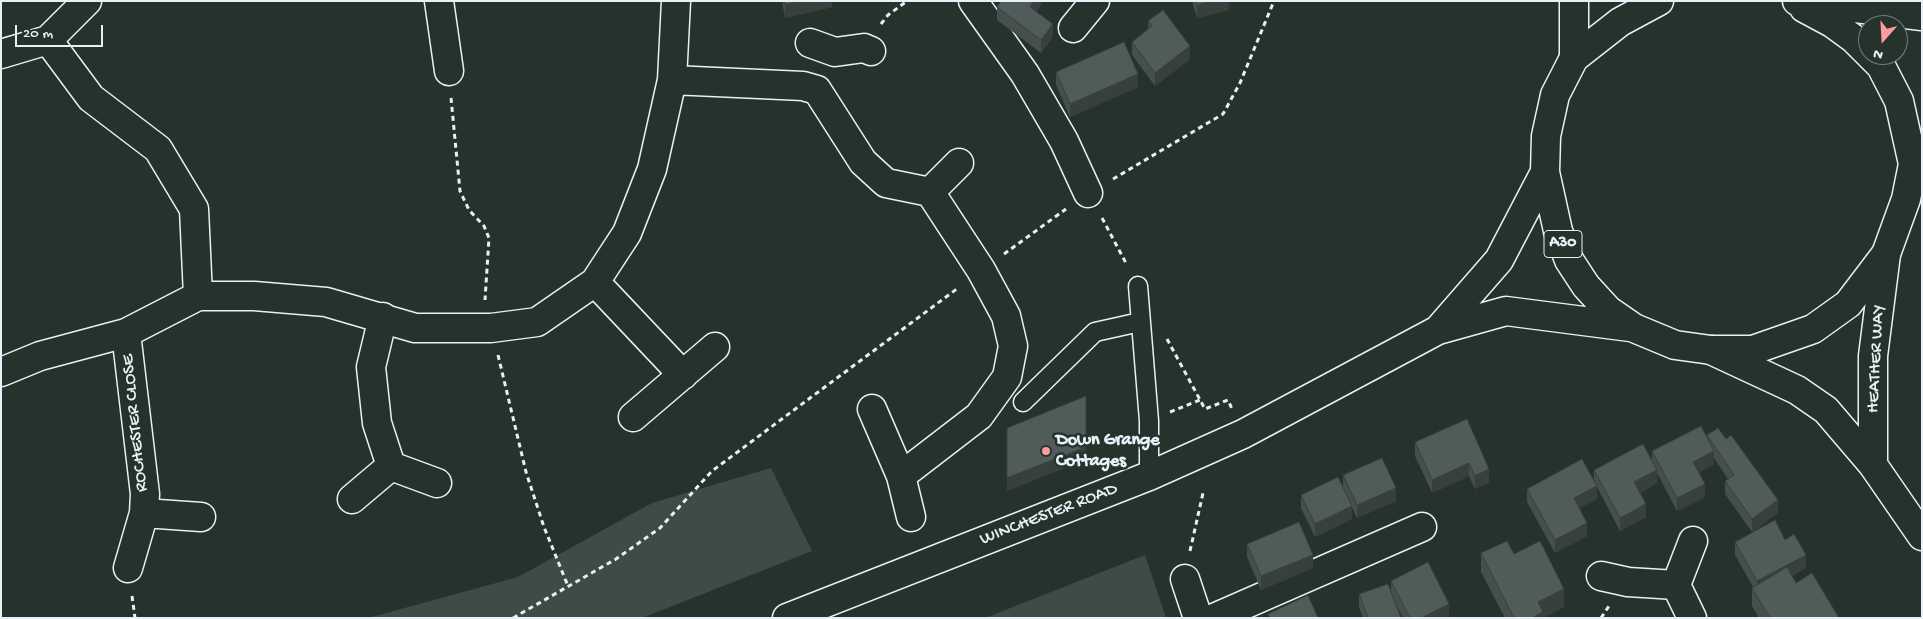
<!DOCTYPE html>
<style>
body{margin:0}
#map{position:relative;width:1923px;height:619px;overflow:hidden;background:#26332d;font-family:"Gochi Hand",sans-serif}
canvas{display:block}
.frame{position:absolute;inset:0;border:2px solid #e8f1f8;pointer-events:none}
.north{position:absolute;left:1858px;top:15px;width:50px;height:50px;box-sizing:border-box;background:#26332d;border:1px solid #747f7e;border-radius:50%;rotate:199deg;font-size:14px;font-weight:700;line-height:20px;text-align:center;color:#e8f1f8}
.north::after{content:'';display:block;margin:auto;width:18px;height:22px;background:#ff9aa2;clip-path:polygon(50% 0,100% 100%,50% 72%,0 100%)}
.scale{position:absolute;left:15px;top:25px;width:88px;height:22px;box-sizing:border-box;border:2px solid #e8f1f8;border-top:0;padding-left:6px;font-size:15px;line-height:18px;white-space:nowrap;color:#e8f1f8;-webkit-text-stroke:4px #26332d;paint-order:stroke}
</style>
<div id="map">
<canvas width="1923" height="619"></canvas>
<div class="frame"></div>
<div class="north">N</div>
<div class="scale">20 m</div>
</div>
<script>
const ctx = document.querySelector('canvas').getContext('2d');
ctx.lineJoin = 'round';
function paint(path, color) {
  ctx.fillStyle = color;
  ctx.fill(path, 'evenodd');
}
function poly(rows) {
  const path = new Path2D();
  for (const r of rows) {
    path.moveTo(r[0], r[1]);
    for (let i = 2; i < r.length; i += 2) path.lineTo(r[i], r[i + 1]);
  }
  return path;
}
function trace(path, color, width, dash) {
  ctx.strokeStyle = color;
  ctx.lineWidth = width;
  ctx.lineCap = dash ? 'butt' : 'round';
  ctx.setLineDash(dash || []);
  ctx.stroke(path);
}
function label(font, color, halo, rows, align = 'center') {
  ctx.font = font + ' "Gochi Hand",sans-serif';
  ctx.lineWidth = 5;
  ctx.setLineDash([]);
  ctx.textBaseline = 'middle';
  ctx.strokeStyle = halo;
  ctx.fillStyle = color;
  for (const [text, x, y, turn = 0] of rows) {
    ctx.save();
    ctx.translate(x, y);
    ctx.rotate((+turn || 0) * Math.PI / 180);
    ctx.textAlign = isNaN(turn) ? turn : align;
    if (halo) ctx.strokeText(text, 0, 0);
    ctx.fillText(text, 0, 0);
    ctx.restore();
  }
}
const green = poly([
 [771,468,812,551,642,618,368,618,518,577,652,503],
 [1145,555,1166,618,985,618]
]);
const path = poly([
 [881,24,888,15,907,1],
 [451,98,460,191,469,210,484,226,489,238,485,300],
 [1113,179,1223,114,1240,83,1274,1],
 [1102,218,1127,265],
 [1004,254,1066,209],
 [1167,339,1205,409,1228,400,1232,409],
 [498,355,526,472,544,527,568,586],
 [1170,412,1200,400],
 [1190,551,1203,493],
 [132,596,135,618],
 [513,618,616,559,660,528,712,471,958,288],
 [1601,618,1609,606]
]);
const lane = poly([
 [1138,286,1149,421,1149,476],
 [1023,402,1095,332,1140,322]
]);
const street = poly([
 [439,1,449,71],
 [973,1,1025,74,1064,141,1088,193],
 [1073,28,1095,1],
 [48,40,91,98,158,149,194,209,198,296],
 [810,43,835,52,864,48,871,51],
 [1,54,48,40,87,1],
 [672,80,803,86,817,90,863,162,886,183,930,192,981,270,1006,316,1013,346,1007,377,979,416,901,476],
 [930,192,959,163],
 [595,282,683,375],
 [383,317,371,367,377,423,391,466],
 [126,333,145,494,144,513,128,568],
 [1,372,40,356,126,333,198,296,254,296,326,302,415,328,491,328,537,322,595,282,627,233,652,169,672,80,676,1],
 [872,409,901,476,911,517],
 [633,417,715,347],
 [352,499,391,466,437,483],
 [144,513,201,517],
 [1601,576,1628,582,1676,585,1693,541],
 [1185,579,1198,618],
 [1676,585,1692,618],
 [1214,618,1422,527]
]);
const secondary = poly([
 [1574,58,1574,1],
 [1711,350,1797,390,1826,410,1873,465,1922,536],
 [1873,465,1873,356,1886,254]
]);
const primary = poly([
 [1659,1,1620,22,1574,58,1555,95,1546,136,1545,172,1558,231,1569,260,1586,286,1608,310,1634,328,1675,345,1711,350,1753,350,1813,329,1848,304,1886,254,1906,199,1913,164,1899,101,1881,66,1870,55],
 [1797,1,1922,16],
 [1804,8,1832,23,1854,39,1868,53],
 [1438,330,1499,260,1545,172],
 [787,618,1149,476,1243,434,1438,330,1506,311,1630,327]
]);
const wall = poly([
 [782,1,832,1,832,7,785,18],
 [1192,1,1229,1,1229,10,1197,18],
 [997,7,1036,12,1053,37,1041,53,997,20],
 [1148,21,1190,59,1155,86,1132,55,1132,42,1148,30],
 [1056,72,1138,87,1070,117,1056,85],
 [1707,435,1778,513,1752,532,1725,494,1725,481,1728,479,1714,458,1714,464,1699,472,1705,497,1677,511,1657,473,1657,483,1640,493,1646,517,1620,531,1597,487,1597,499,1579,508,1587,536,1555,553,1527,502,1527,489,1594,481,1594,470,1652,461,1652,451,1707,439],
 [1415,442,1489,469,1489,483,1475,489,1469,476,1432,493,1415,456],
 [1343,475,1396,501,1357,518,1352,507,1352,519,1315,537,1301,508,1301,495,1343,488],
 [1785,540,1806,568,1792,576,1796,583,1839,618,1759,618,1752,606,1752,588,1753,587,1735,555,1735,542],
 [1247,544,1313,568,1261,590,1247,557],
 [1481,553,1514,554,1564,607,1543,618,1505,618,1481,572],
 [1391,581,1449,617,1446,618,1403,618,1395,603,1401,618,1363,618,1359,607,1359,594,1391,592]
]);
const shadedWall = poly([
 [800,1,832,1,832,7,785,18,785,5],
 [1034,1,1044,1,1030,20,1030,7],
 [1212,1,1229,1,1229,10,1197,18,1197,5],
 [1053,24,1053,37,1041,53,1041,40],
 [1190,46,1190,59,1155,86,1155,73],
 [1138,74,1138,87,1070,117,1070,104],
 [1086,447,1086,460,1007,491,1007,478],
 [1714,451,1714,464,1693,475,1693,462],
 [1469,463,1469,476,1432,493,1432,480],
 [1489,469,1489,483,1475,489,1475,476],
 [1657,470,1657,483,1634,496,1634,482],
 [1705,484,1705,497,1677,511,1677,498],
 [1597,486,1597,499,1574,511,1574,498],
 [1396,488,1396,501,1357,518,1357,505],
 [1778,500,1778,513,1752,532,1752,519],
 [1646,504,1646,517,1620,531,1620,518],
 [1352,506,1352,519,1315,537,1315,524],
 [1587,523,1587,536,1555,553,1555,540],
 [1313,555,1313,568,1261,590,1261,576],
 [1806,555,1806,568,1757,594,1757,581],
 [1564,589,1564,607,1543,618,1532,618,1538,602],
 [1449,604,1449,617,1446,618,1421,618]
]);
const building = poly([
 [785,1,800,1,785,5,785,1],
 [1001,1,1034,1,1030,7,1053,24,1041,40,997,7,1001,1],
 [1196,1,1212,1,1197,5,1196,1],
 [1163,10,1190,46,1155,73,1132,42,1152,26,1148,21,1163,10],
 [1124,42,1138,74,1070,104,1056,72,1124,42],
 [1086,396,1086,447,1007,478,1007,428,1086,396],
 [1467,419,1489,469,1475,476,1469,463,1432,480,1415,442,1467,419],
 [1701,426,1714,451,1693,462,1705,484,1677,498,1652,451,1701,426],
 [1718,428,1726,439,1731,435,1778,500,1752,519,1725,481,1734,475,1707,435,1718,428],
 [1643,444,1657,470,1634,482,1646,504,1620,518,1594,470,1643,444],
 [1382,458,1396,488,1357,505,1343,475,1382,458],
 [1582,459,1597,486,1574,498,1587,523,1555,540,1527,489,1582,459],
 [1338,477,1352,506,1315,524,1301,495,1338,477],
 [1775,520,1785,540,1794,534,1806,555,1757,581,1735,542,1775,520],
 [1299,522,1313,555,1261,576,1247,544,1299,522],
 [1507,541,1514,554,1540,541,1564,589,1538,602,1543,612,1532,618,1514,618,1481,553,1507,541],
 [1428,562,1449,604,1421,618,1410,618,1391,581,1428,562],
 [1787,567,1796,583,1812,573,1839,618,1770,618,1752,588,1787,567],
 [1388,584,1401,618,1368,618,1359,594,1388,584],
 [1308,595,1318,618,1270,618,1268,614,1308,595]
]);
const markers = [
 [1046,451,5,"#ff9aa2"]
];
const shields = [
 [1563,244,38]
];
const shieldNames = [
 ["A30",1563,244]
];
const streetNames = [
 ["HEATHER WAY",1877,359,-87],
 ["ROCHESTER CLOSE",136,423,-96],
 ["WINCHESTER ROAD",1049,515,-21]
];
const poiNames = [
 ["Down Grange",1056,441],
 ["Cottages",1056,462]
];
paint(green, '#3e4b47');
trace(lane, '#e8f1f8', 21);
trace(street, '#e8f1f8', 31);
trace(secondary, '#e8f1f8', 31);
trace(primary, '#e8f1f8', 31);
trace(path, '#e8f1f8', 3, [5, 4]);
trace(lane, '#26332d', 18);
trace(street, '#26332d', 28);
trace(secondary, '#26332d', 28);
trace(primary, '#26332d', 28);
paint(wall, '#454f4d');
paint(shadedWall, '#38403e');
paint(building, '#505c59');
trace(building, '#38403e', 1);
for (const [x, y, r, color] of markers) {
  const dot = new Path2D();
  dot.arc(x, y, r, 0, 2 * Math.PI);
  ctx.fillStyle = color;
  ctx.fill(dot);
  trace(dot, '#26332d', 2);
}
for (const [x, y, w] of shields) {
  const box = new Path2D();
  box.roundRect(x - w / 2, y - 13.5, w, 27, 4);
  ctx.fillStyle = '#26332d';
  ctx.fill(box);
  trace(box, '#e8f1f8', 1);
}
label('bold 16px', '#e8f1f8', null, shieldNames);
label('18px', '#e8f1f8', '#26332d', streetNames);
label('bold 18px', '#e8f1f8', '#26332d', poiNames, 'left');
</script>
